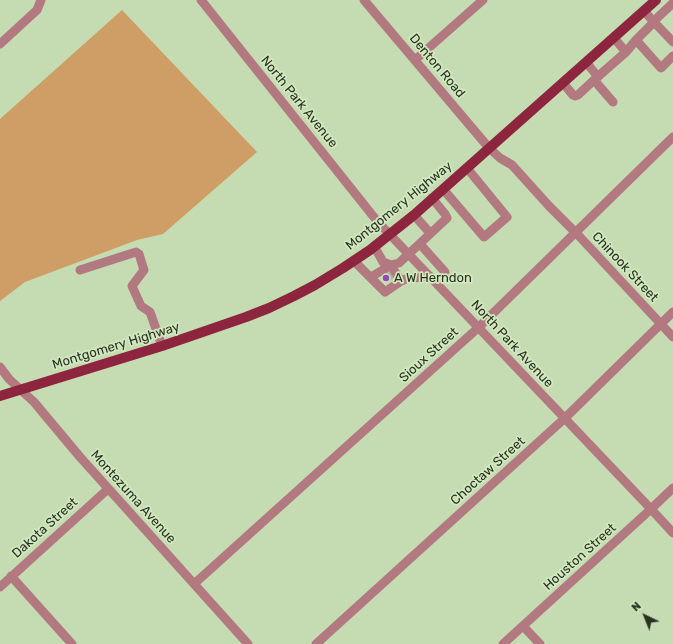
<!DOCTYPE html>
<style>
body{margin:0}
#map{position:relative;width:673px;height:644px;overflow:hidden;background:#c5dbb2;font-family:Rubik,sans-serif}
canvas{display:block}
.north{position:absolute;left:625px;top:596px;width:40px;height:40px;-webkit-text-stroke:3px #d2e8bf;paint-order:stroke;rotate:317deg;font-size:11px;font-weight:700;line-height:16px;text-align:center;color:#293121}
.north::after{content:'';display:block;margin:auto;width:14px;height:18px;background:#293121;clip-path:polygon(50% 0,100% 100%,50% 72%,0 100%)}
</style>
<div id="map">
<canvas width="673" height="644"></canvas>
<div class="north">N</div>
</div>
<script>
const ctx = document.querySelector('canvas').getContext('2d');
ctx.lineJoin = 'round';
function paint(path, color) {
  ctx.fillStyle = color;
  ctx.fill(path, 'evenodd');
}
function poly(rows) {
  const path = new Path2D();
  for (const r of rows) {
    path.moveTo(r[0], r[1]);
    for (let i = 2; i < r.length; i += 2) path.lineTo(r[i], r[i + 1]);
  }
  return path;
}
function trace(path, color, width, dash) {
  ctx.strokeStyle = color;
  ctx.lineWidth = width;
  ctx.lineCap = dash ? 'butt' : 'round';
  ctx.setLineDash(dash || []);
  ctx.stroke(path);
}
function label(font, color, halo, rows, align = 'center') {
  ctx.font = font + ' Rubik,sans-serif';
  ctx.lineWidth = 3.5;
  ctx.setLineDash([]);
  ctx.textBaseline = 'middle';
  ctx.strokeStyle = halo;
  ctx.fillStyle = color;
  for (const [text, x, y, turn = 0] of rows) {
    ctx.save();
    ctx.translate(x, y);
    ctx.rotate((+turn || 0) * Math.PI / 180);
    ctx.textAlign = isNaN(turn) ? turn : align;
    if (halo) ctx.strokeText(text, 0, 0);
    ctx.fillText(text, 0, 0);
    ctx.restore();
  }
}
const green = poly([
 [122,10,257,152,163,234,137,240,25,282,0,301,0,119]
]);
const minorTunnel = poly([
 [384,279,392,274]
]);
const minor = poly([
 [201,0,377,221,651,509,673,533],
 [364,0,489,148,500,158,512,165,549,206,579,236,673,337],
 [644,11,654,22,656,19,673,3],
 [614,38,626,52],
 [673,42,654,22,636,40,661,68,673,56],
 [0,44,37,10,41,0],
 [415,60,483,0],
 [586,62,598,77],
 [563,83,573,95,575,96,578,95,594,80],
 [613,102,594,80,626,52,636,40],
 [443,189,484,237,507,217,467,168],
 [414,215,430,233],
 [420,244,445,272],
 [374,246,383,262,391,265,399,263,446,219,447,218,445,214,432,198],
 [354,261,385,292,401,281,406,279,430,276],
 [80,270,136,252,139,254,144,270,132,286,141,306,150,312,162,346],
 [371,277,391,265,395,272,401,281],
 [0,367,9,379,34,402,80,457,248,644],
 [11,576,72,644],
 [194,584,479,327,673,137],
 [0,587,108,489],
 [523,626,540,644],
 [316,644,565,418,673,312],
 [503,644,651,509,673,488]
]);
const major = poly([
 [0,396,162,346,246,317,269,308,294,296,315,285,343,268,370,250,414,215,656,0]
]);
const markers = [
 [386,278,4,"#9149bc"]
];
const streetNames = [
 ["Denton Road",437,66,50],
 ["North Park Avenue",299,102,51],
 ["Montgomery Highway",399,206,-39],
 ["Chinook Street",625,267,47],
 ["North Park Avenue",512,344,47],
 ["Montgomery Highway",116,346,-17],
 ["Sioux Street",429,355,-42],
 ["Choctaw Street",488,471,-42],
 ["Montezuma Avenue",133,497,48],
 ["Dakota Street",45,528,-42],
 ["Houston Street",580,557,-42]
];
const poiNames = [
 ["A W Herndon",394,278]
];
paint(green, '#ce9e66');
trace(minorTunnel, '#a6b995', 9, [9, 4.5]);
trace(minor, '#b37981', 9);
trace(major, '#8d253f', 10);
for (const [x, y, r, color] of markers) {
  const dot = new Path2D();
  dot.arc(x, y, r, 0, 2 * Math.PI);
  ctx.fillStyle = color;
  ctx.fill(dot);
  trace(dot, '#d2e8bf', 1.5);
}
label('13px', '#293121', '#d2e8bf', streetNames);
label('13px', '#293121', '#d2e8bf', poiNames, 'left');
</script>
